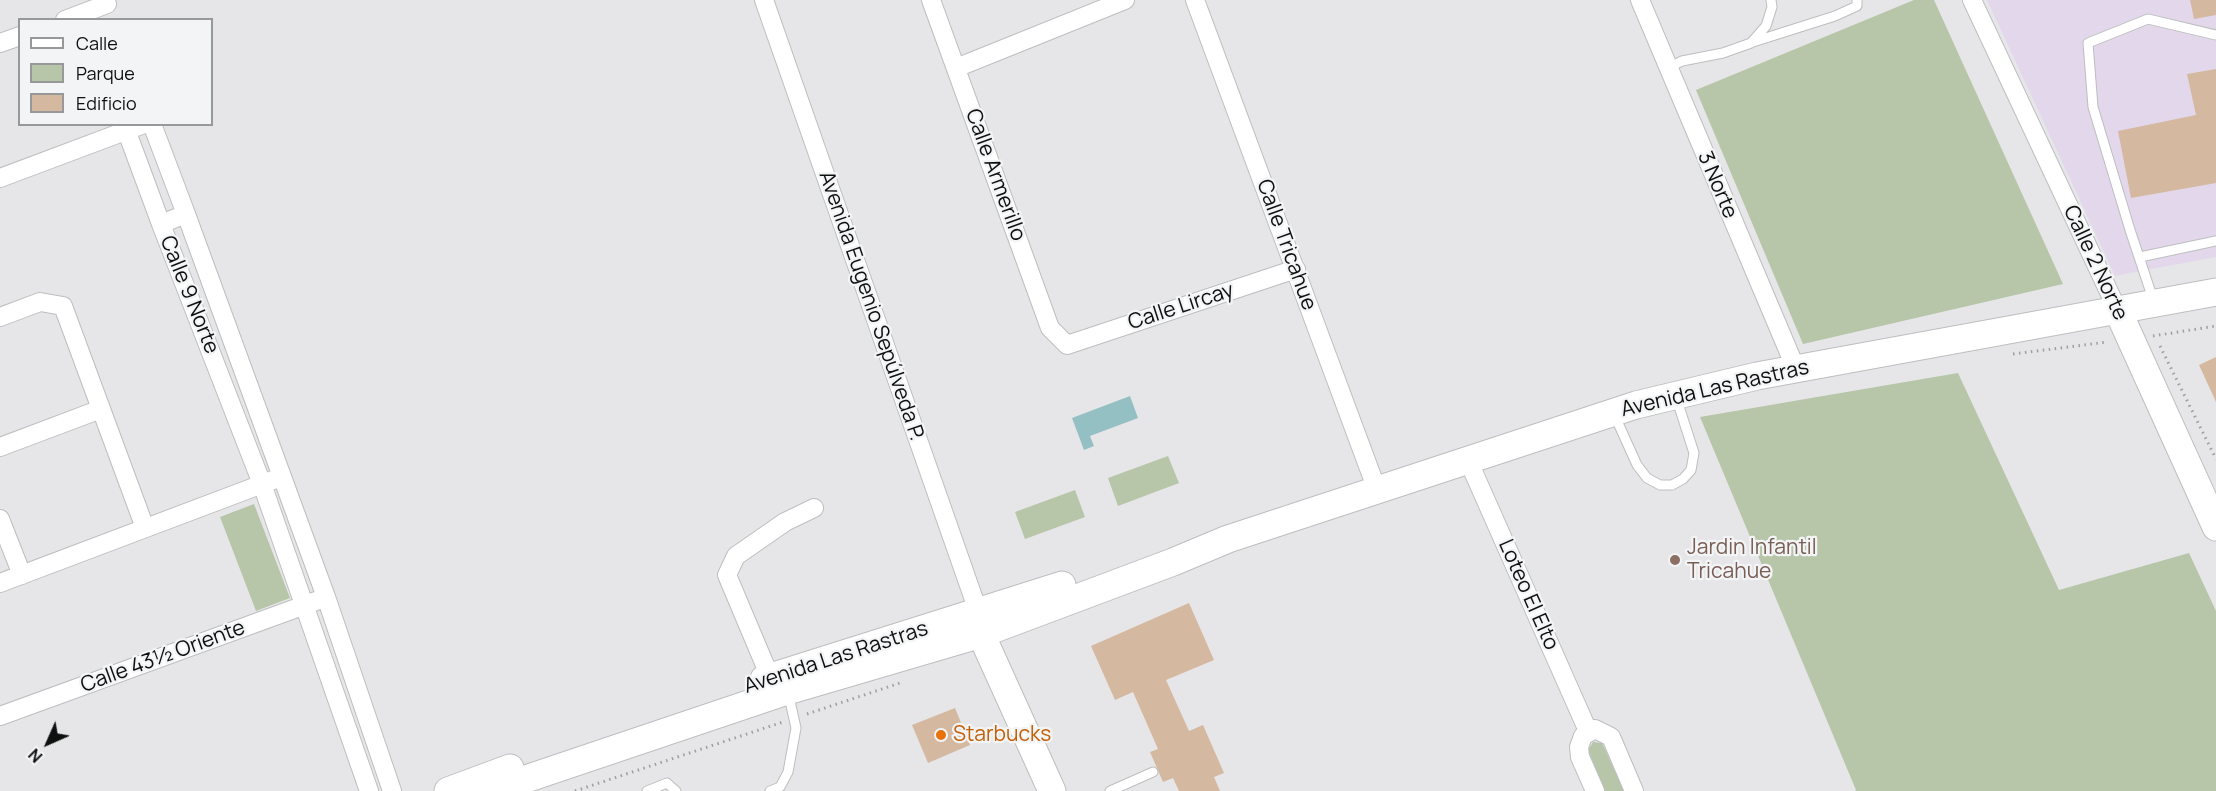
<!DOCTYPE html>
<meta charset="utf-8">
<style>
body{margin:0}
#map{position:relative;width:2216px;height:791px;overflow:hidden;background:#e6e6e8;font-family:Manrope,sans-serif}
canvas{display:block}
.legend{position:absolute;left:18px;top:18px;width:195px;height:108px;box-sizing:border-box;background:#f3f4f5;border:2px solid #979899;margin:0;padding:8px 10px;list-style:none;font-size:18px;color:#0e0f0f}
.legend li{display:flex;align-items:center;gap:12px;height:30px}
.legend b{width:30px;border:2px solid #979899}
.north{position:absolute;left:18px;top:713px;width:60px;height:60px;-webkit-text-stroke:4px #f3f4f5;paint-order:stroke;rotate:225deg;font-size:16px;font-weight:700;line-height:24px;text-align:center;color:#0e0f0f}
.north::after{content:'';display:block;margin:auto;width:21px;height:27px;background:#0e0f0f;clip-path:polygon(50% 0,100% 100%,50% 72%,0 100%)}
</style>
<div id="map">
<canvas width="2216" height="791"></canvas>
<ul class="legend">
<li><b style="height:8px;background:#fff"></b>Calle</li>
<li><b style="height:16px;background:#b7c5a8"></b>Parque</li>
<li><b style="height:16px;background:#d4b8a0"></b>Edificio</li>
</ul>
<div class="north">N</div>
</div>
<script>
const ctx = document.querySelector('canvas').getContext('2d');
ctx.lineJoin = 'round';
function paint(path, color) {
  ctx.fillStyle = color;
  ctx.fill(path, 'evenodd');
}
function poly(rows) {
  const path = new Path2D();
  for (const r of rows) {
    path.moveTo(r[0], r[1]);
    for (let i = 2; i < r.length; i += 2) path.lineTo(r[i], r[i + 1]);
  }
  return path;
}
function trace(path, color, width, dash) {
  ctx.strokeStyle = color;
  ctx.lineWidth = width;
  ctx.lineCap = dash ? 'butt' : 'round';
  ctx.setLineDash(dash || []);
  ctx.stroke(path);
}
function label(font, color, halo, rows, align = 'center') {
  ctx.font = font + ' Manrope,sans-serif';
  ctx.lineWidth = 4.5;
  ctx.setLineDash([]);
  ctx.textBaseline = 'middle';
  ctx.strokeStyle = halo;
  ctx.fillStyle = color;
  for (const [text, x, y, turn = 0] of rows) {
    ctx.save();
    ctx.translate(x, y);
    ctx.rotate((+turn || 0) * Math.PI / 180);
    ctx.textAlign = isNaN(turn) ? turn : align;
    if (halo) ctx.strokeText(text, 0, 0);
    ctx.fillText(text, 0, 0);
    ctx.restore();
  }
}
const industrial = poly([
 [1987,0,2216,0,2216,257,2115,276]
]);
const green = poly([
 [1914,0,1934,0,2063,284,1803,344,1696,90],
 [1958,373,2059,590,2189,553,2216,611,2216,791,1855,791,1856,790,1700,417],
 [1168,456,1179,483,1118,506,1108,478],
 [1075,490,1085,517,1025,539,1015,512],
 [254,504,290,598,256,611,220,517],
 [1593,742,1602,743,1604,747,1624,791,1605,791,1588,750]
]);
const water = poly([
 [1130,396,1138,418,1090,436,1094,446,1084,450,1072,418]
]);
const building = poly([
 [2190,0,2216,0,2216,15,2194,19],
 [2216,69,2216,183,2131,198,2118,131,2196,115,2187,74],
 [2216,357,2216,402,2199,365],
 [1189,603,1214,660,1166,680,1189,731,1203,725,1224,773,1214,777,1220,791,1179,791,1173,778,1163,782,1150,752,1158,749,1133,692,1115,700,1091,646],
 [955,708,970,745,928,763,912,725]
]);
const path = poly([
 [2153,336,2216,326],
 [2160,346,2216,459],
 [2013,354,2107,342],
 [807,714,903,682],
 [575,791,783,722]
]);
const lane = poly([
 [1753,42,1835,16,1857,6,1857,0],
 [1668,68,1682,61,1723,53,1751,43,1766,26,1772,7,1771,0],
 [2140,257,2216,241],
 [2154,302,2130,230,2093,107,2088,43,2148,19,2216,35],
 [1614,414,1637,465,1647,478,1660,485,1672,485,1683,479,1691,470,1694,453,1676,397],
 [647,791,667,783,676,791],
 [770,791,780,787,788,772,796,728,788,692],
 [1110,791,1153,772]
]);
const street = poly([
 [764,0,978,611],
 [931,0,1050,328,1067,345,1296,269],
 [1195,0,1377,490],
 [1640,0,1796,369],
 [1972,0,2118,311],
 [65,20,107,4],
 [0,43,20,36],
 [956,68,1125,0],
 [124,124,161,224],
 [152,124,186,214],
 [0,178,144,124],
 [0,317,40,302,63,306,145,528],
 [0,447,101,409],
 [1468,460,1588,731],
 [0,519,22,575],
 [0,583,273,480],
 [770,677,727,575,736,556,785,522,814,508],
 [0,716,316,601],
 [369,791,262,484,161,224,186,214,326,597,392,791],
 [1595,791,1580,757,1579,747,1583,736,1595,729,1611,737,1634,791]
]);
const secondary = poly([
 [2118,311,2216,527],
 [979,616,981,634,1052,791],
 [764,679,1062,585],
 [448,791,510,768],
 [490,791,787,691,981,634,1173,562,1228,539,1636,405,1757,376,2216,292]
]);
const markers = [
 [1675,560,6,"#8d6e63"],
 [941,735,6,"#e8710a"]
];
const streetNames = [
 ["Calle Armerillo",995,175,70],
 ["3 Norte",1717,185,67],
 ["Calle Tricahue",1286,245,70],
 ["Calle 2 Norte",2095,263,65],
 ["Calle 9 Norte",189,295,68],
 ["Avenida Eugenio Sepúlveda P.",871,306,71],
 ["Calle Lircay",1181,307,-18],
 ["Avenida Las Rastras",1715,389,-13],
 ["Loteo El Elto",1528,595,66],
 ["Calle 43½ Oriente",163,657,-20],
 ["Avenida Las Rastras",836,658,-18]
];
const educationNames = [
 ["Jardin Infantil",1687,548],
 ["Tricahue",1687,572]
];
const foodNames = [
 ["Starbucks",953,735]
];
paint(industrial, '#e3d7ec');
paint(green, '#b7c5a8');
paint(water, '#94c0c3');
paint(building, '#d4b8a0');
trace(lane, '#bdbebf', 11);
trace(street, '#bdbebf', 20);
trace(secondary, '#bdbebf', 29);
trace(path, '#9f9fa0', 3, [1.5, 4.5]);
trace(lane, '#fff', 9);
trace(street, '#fff', 18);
trace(secondary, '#fff', 27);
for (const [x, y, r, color] of markers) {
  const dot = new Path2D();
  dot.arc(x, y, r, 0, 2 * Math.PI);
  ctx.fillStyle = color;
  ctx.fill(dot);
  trace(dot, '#f3f4f5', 2);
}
label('21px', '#0e0f0f', '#f3f4f5', streetNames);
label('21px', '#785e54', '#f3f4f5', educationNames, 'left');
label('21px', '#c56008', '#f3f4f5', foodNames, 'left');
</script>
